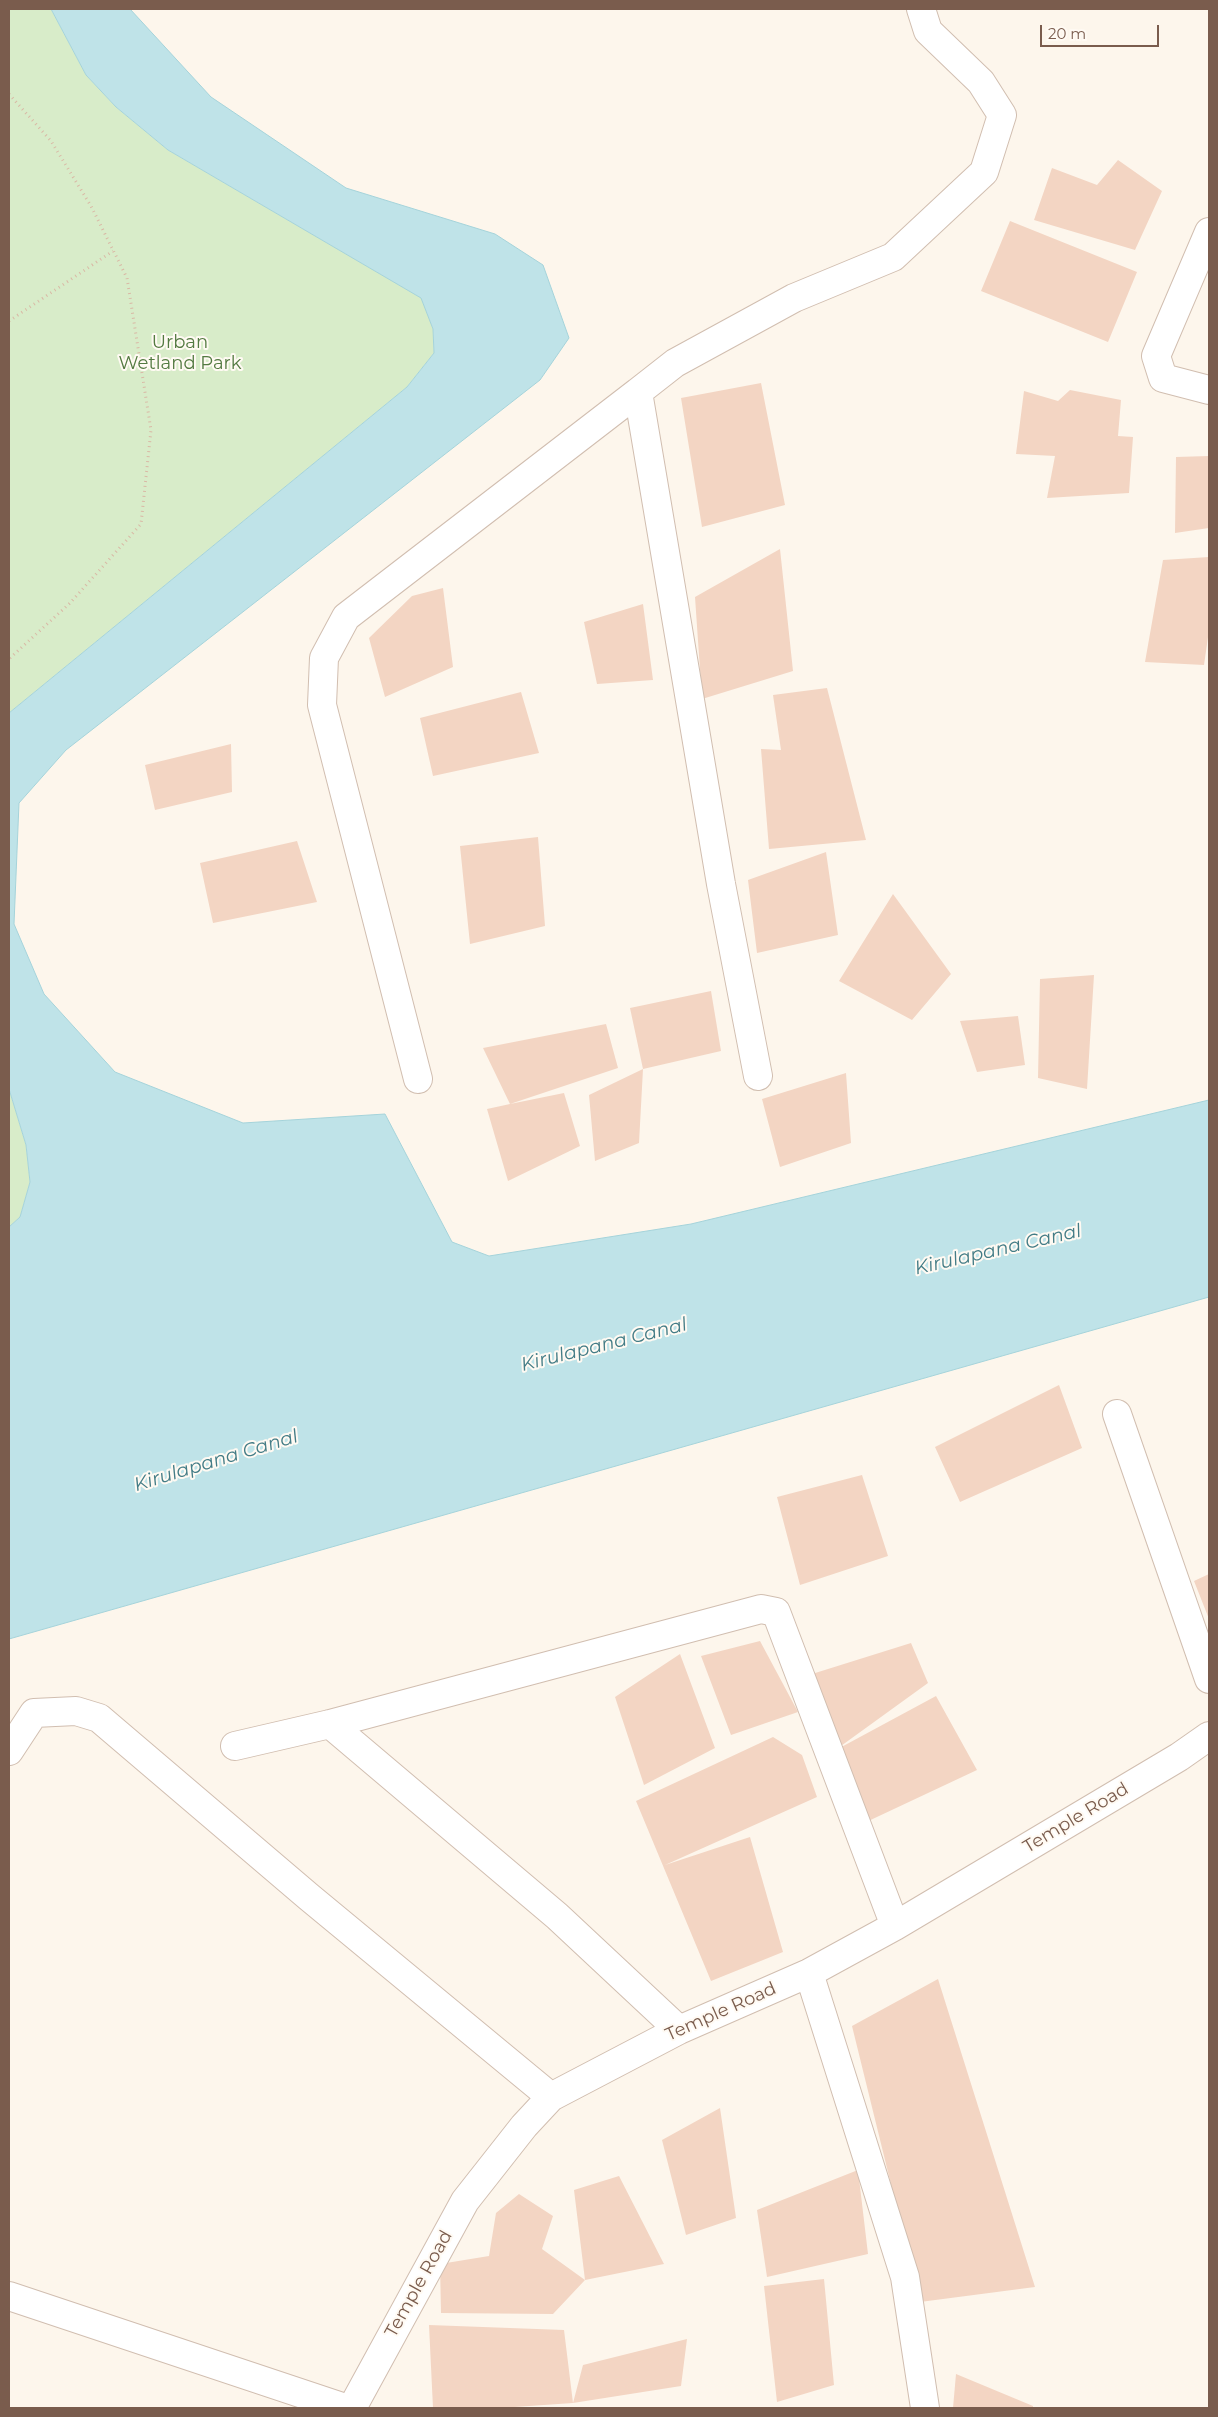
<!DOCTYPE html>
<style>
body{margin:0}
#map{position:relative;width:1218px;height:2417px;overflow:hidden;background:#fdf6ec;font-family:Montserrat,sans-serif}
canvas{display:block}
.frame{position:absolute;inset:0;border:10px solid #7a5c4d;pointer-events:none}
.scale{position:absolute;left:1040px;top:25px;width:119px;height:22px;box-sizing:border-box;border:2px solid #7a5c4d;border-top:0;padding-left:6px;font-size:15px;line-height:18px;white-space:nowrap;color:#7a5c4d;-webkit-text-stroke:4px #fffaf3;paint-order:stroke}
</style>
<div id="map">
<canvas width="1218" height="2417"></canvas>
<div class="frame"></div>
<div class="scale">20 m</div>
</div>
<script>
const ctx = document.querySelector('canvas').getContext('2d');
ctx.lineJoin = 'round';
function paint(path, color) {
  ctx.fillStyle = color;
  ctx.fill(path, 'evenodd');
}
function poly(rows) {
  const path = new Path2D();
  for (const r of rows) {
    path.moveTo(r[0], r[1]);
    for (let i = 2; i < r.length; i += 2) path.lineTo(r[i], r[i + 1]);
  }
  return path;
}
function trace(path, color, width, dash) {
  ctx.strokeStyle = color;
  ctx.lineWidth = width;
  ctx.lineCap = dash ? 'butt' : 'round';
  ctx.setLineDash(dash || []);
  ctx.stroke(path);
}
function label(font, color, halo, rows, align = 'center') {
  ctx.font = font + ' Montserrat,sans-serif';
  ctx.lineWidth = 4;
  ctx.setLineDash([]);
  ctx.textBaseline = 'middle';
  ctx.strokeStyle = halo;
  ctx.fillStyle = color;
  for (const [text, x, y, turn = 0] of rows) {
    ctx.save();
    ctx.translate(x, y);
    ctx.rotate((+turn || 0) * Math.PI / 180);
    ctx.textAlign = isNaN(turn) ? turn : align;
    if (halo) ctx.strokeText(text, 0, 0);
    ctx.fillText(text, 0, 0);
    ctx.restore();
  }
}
const green = poly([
 [9,9,51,9,86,75,116,107,168,150,422,298,433,329,434,353,407,387,9,713],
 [9,1089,26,1145,30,1182,20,1217,9,1227]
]);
const water = poly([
 [51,9,130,9,211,97,346,188,495,234,543,265,569,338,540,380,66,750,19,803,14,924,44,994,115,1072,243,1123,385,1114,452,1242,489,1256,691,1224,1209,1100,1209,1297,9,1639,9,1227,20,1217,30,1182,26,1145,9,1089,9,713,407,387,434,353,433,329,421,298,168,150,116,107,86,75,51,9]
]);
const building = poly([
 [1118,160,1162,191,1135,250,1034,220,1052,168,1097,185],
 [1010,221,1137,272,1108,342,981,291],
 [761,383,785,505,702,527,681,398],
 [1070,390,1121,400,1118,436,1133,437,1129,493,1047,498,1055,456,1016,454,1024,391,1058,401],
 [1209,456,1209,528,1175,533,1176,457],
 [780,549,793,671,702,699,695,597],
 [1209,557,1209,630,1204,665,1145,662,1163,560],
 [443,588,453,667,385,697,369,638,412,596],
 [643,604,653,680,597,684,584,622],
 [827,688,866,840,769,849,761,749,781,750,773,695],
 [521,692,539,753,433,776,420,718],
 [231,744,232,792,155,810,145,765],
 [538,837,545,926,470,944,460,846],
 [297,841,317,902,213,923,200,863],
 [826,852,838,935,757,953,748,880],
 [893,894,951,974,912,1020,839,981],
 [1094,975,1087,1089,1038,1078,1040,979],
 [711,991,721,1051,643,1069,639,1143,595,1161,589,1095,643,1069,630,1008],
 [1018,1016,1025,1065,977,1072,960,1021],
 [606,1024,618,1068,510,1104,564,1093,580,1146,508,1181,487,1109,510,1104,483,1048],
 [846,1073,851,1143,780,1167,762,1099],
 [1059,1385,1082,1448,960,1502,935,1447],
 [862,1475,888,1556,800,1585,777,1497],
 [1209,1574,1209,1619,1194,1581],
 [760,1641,798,1712,731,1735,701,1656],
 [911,1643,928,1683,834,1751,812,1674],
 [680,1654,715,1748,644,1785,615,1697],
 [936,1696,977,1770,862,1824,834,1751],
 [773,1737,802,1755,817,1797,665,1865,750,1837,783,1952,711,1981,636,1801],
 [938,1979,1035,2287,920,2302,852,2026],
 [720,2108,736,2218,686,2235,662,2140],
 [858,2170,868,2254,767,2277,757,2210],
 [619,2176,664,2264,585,2280,574,2190],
 [519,2194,553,2216,542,2249,585,2280,553,2314,441,2313,440,2264,489,2256,496,2213],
 [824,2279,834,2385,777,2402,764,2286],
 [429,2325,564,2330,573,2403,500,2408,433,2408],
 [687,2339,681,2386,573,2403,583,2365],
 [956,2374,1033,2406,1033,2408,953,2408]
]);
const path = poly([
 [9,94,51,141,91,206,127,278,151,430,141,524,70,603,9,659],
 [9,321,113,251]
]);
const street = poly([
 [1209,232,1156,356,1163,378,1209,390],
 [758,1076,721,884,638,392,675,363,794,298,893,257,984,172,1002,115,981,82,928,31,921,9],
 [418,1079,322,705,324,658,346,617,638,392],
 [1117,1414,1209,1679],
 [330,1724,557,1916,679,2030],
 [235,1746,330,1724,761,1609,776,1612,895,1926],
 [9,1751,34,1713,76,1711,99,1718,309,1897,551,2097],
 [809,1973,905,2277,925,2408],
 [9,2296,345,2408],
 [352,2408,465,2201,524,2126,551,2097,679,2030,809,1973,895,1926,1179,1757,1209,1736]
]);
const parkNames = [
 ["Urban",180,343],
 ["Wetland Park",180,364]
];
const streetNames = [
 ["Temple Road",1076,1818,-31],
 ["Temple Road",721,2012,-24],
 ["Temple Road",419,2284,-61]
];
const waterNames = [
 ["Kirulapana Canal",998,1250,-13],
 ["Kirulapana Canal",604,1345,-14],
 ["Kirulapana Canal",216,1461,-17]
];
paint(green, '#d8ecc9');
paint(water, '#bfe3e8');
trace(water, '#a5d3da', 1);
paint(building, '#f3d5c3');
trace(street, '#d1beb0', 30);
trace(path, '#d9b8a5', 3, [1, 4]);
trace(street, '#fff', 28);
label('18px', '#537a41', '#fffaf3', parkNames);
label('18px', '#7a5c4d', '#fffaf3', streetNames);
label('italic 19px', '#437c86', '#fffaf3', waterNames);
</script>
